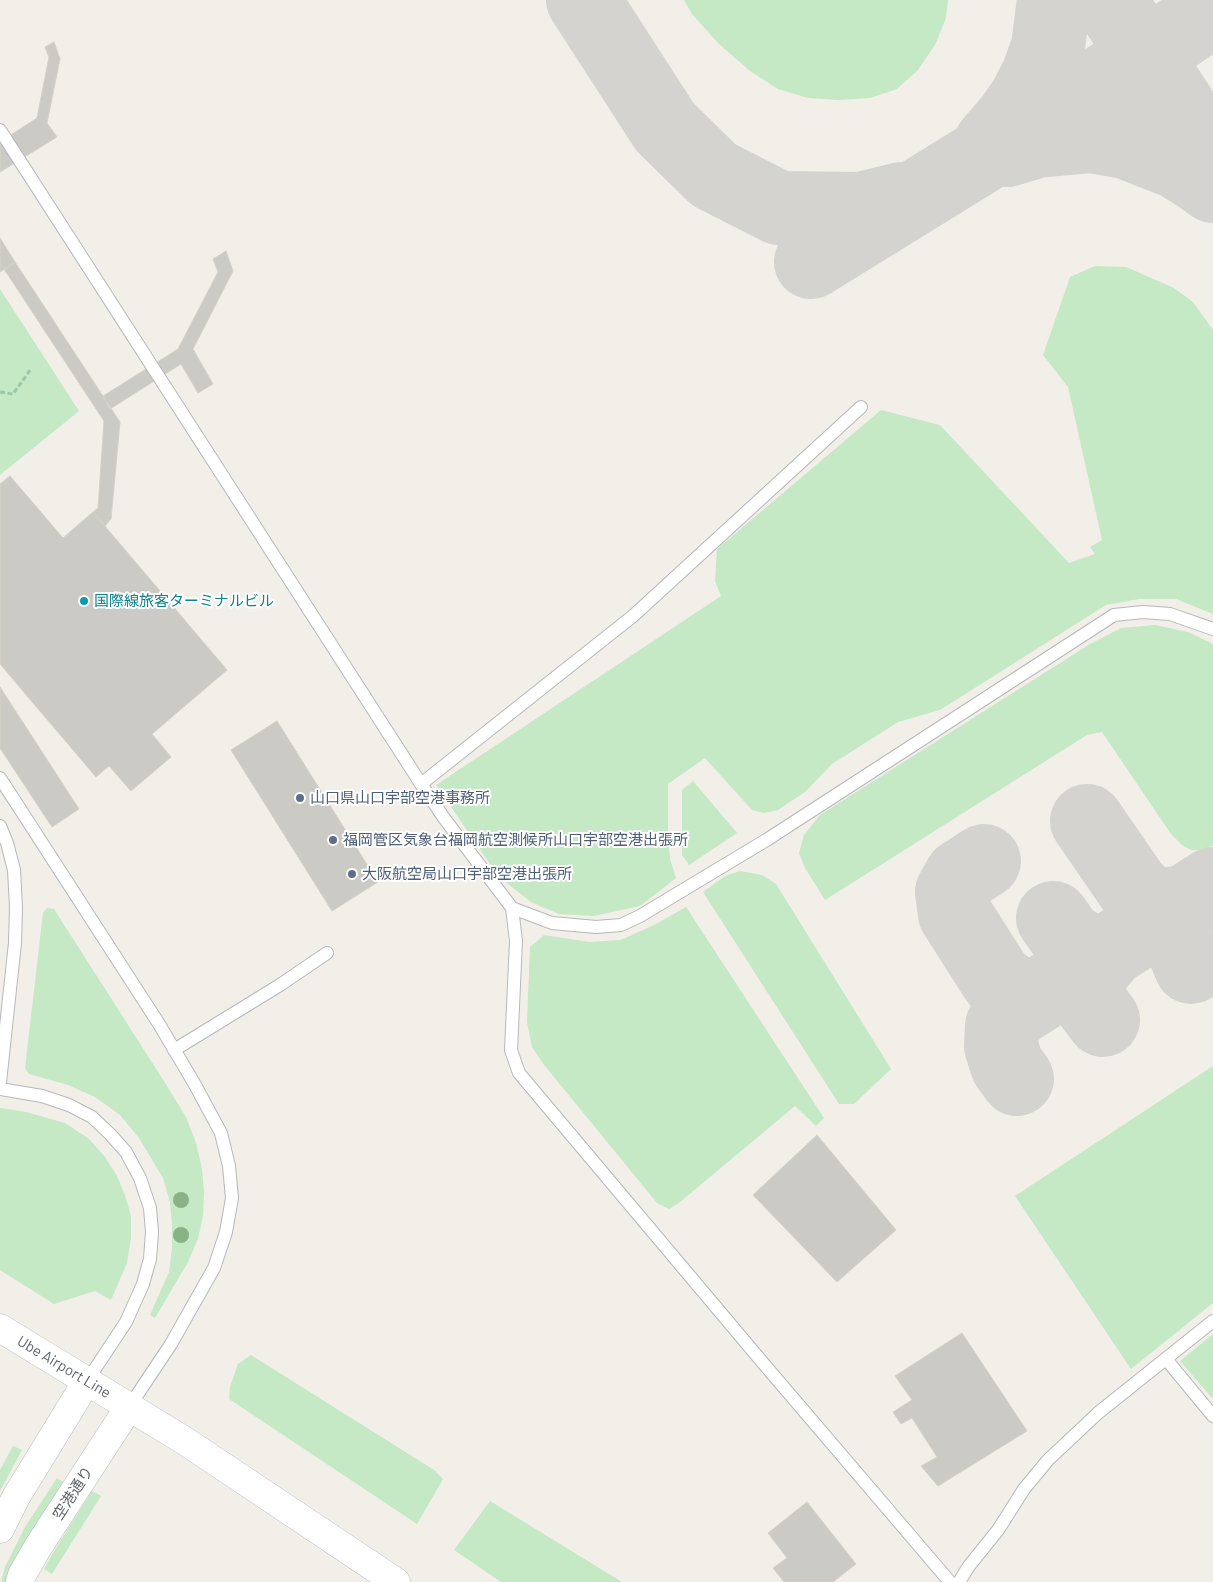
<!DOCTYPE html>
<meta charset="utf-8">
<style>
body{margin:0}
canvas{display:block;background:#f1efe8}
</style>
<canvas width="1213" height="1582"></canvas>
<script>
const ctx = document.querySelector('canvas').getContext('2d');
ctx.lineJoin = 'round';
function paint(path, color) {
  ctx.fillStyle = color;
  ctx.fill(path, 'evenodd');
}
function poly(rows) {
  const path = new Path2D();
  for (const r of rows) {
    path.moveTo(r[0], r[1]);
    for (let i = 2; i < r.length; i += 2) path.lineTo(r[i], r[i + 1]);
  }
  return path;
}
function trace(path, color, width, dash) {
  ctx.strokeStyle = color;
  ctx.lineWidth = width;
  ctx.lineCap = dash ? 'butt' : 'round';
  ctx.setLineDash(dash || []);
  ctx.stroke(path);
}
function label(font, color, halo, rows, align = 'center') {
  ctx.font = font + ' Barlow,"Noto Sans JP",sans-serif';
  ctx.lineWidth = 4;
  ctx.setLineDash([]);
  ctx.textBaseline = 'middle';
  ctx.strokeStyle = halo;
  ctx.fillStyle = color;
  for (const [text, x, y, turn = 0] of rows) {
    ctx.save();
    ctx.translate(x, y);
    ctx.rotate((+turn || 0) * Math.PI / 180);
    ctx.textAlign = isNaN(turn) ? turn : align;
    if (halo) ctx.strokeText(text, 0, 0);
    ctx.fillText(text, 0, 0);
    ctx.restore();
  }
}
const green = poly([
 [684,0,948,0,946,18,935,45,918,70,897,89,870,98,838,100,808,98,778,89,750,71,718,43,692,14],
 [1095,266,1126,267,1174,288,1193,302,1213,330,1213,614,1176,599,1139,599,1106,605,940,710,898,722,832,764,805,792,778,810,764,813,752,810,705,758,668,784,668,837,670,859,676,878,640,906,594,916,559,914,531,902,499,877,436,785,721,596,715,581,717,549,881,410,940,425,1069,563,1095,554,1090,547,1102,540,1068,387,1043,355,1070,277],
 [0,289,79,411,0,475],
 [1155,625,1188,632,1213,644,1213,845,1205,850,1191,850,1182,845,1171,834,1102,732,1087,735,825,900,805,868,799,853,804,835,820,815,1090,644,1121,628],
 [693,781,737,833,689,865,682,855,682,790],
 [740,871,762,875,776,884,891,1069,854,1104,839,1104,703,892,725,876],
 [686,907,824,1118,816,1126,795,1106,680,1202,669,1209,657,1203,545,1066,532,1047,527,1022,530,947,544,935,589,942,621,940,656,924],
 [47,908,54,909,167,1086,186,1117,196,1143,202,1169,204,1192,203,1216,198,1239,188,1262,155,1318,150,1315,169,1272,172,1248,172,1225,170,1202,163,1178,139,1138,120,1115,95,1097,68,1085,29,1074,25,1068,43,913],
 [1213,1066,1213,1303,1131,1369,1015,1196],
 [0,1108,26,1112,65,1123,89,1139,105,1157,117,1176,125,1195,131,1216,131,1238,127,1263,111,1300,95,1291,54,1304,0,1270],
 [1213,1334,1213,1399,1180,1361],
 [251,1355,434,1470,443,1479,417,1524,229,1399,230,1387,238,1364],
 [13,1446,22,1450,0,1491,0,1470],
 [57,1478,63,1482,33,1530,7,1582,1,1582,5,1567,25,1527],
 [92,1491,101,1496,52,1574,44,1569,54,1551],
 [490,1501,622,1582,501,1582,454,1550]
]);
const taxiway = poly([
 [583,0,665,127,714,175,779,208,861,209,902,199],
 [1109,0,1213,159],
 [991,143,1011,120,1025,100,1038,75,1048,47,1054,0],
 [1007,150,1037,141,1091,136,1126,142,1154,153,1177,162,1198,175,1213,186],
 [811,262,1146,55,1213,10],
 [1087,821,1131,885,1145,900,1162,905,1185,902],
 [984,861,961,876,952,892,955,914,997,980,1014,992,1037,996],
 [1185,902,1176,921,1178,936,1191,967],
 [1053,918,1067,938,1088,951,1111,949],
 [1103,1020,1091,1004,1088,988,1093,970,1111,949],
 [1017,1079,1007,1065,1001,1046,1002,1026,1016,1010,1213,884]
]);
const building = poly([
 [54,42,60,59,47,123,57,137,0,172,0,142,37,118,49,57,45,47,54,42],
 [0,238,15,262,0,272,0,238],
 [226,251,233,271,193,349,213,384,198,393,181,364,110,409,103,396,178,349,218,272,213,259,226,251],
 [15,262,120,422,111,519,105,526,93,512,98,508,104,421,4,269,15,262],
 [10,476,63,538,93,512,227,670,152,734,171,757,131,791,109,766,96,777,0,664,0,484,10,476],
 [0,687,79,809,52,827,0,748,0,687],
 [277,721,378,882,332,911,231,750,277,721],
 [817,1135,896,1230,837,1282,753,1195,817,1135],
 [962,1333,1027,1431,938,1486,921,1466,937,1457,912,1418,901,1424,893,1412,912,1400,895,1376,962,1333],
 [807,1502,856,1564,833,1582,784,1582,773,1568,787,1558,768,1533,807,1502]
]);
const path = poly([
 [0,392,13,394,31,369]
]);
const lane = poly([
 [0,130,421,784],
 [861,407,633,616,421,784,444,818,512,908,516,941,511,1050,519,1073,763,1363,950,1582],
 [0,778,159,1024,194,1083,221,1133,229,1166,232,1198,226,1232,214,1268,171,1344,129,1407],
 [0,826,7,843,14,870,16,907,15,943,0,1082],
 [512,908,552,923,596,927,621,925,640,916,768,839,1114,615,1143,612,1170,614,1213,629],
 [174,1050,280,985,327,953],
 [0,1089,42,1096,69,1105,92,1117,110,1134,126,1152,140,1178,150,1208,152,1232,150,1259,143,1284,126,1322,87,1381],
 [1166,1359,1213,1416],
 [959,1582,969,1566,998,1530,1024,1489,1048,1460,1098,1413,1213,1321]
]);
const secondary = poly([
 [0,1328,185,1441,396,1582],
 [0,1529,16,1497,87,1381],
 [20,1582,22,1575,38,1547,129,1407]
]);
const trees = [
 [181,1200],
 [181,1235]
];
const markers = [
 [84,601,5,"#0f9aa8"],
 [300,798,5,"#5c6f8a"],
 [333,840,5,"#5c6f8a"],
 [352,874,5,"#5c6f8a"]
];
const cultureNames = [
 ["国際線旅客ターミナルビル",94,601]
];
const serviceNames = [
 ["山口県山口宇部空港事務所",310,798],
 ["福岡管区気象台福岡航空測候所山口宇部空港出張所",343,840],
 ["大阪航空局山口宇部空港出張所",362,874]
];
const streetNames = [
 ["Ube Airport Line",64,1367,31],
 ["空港通り",73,1493,-57]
];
paint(green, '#c5e8c5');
trace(taxiway, '#d4d3d0', 74);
paint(building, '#cccac5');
trace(building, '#d6d1c6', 1);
trace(lane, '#b5b8bc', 14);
trace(secondary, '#b6babf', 29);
trace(path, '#9cc7a9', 3, [5, 2.5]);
trace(lane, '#fff', 12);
trace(secondary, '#fff', 28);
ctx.fillStyle = '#89b387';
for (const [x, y] of trees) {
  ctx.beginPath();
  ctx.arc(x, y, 8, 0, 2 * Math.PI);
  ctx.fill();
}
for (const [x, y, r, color] of markers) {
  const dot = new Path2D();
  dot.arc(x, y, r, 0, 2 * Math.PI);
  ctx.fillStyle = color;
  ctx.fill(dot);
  trace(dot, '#fff', 2);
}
label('15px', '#0d838f', '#fff', cultureNames, 'left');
label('15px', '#4e5e75', '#fff', serviceNames, 'left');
label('15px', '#5f6368', '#fff', streetNames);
</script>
